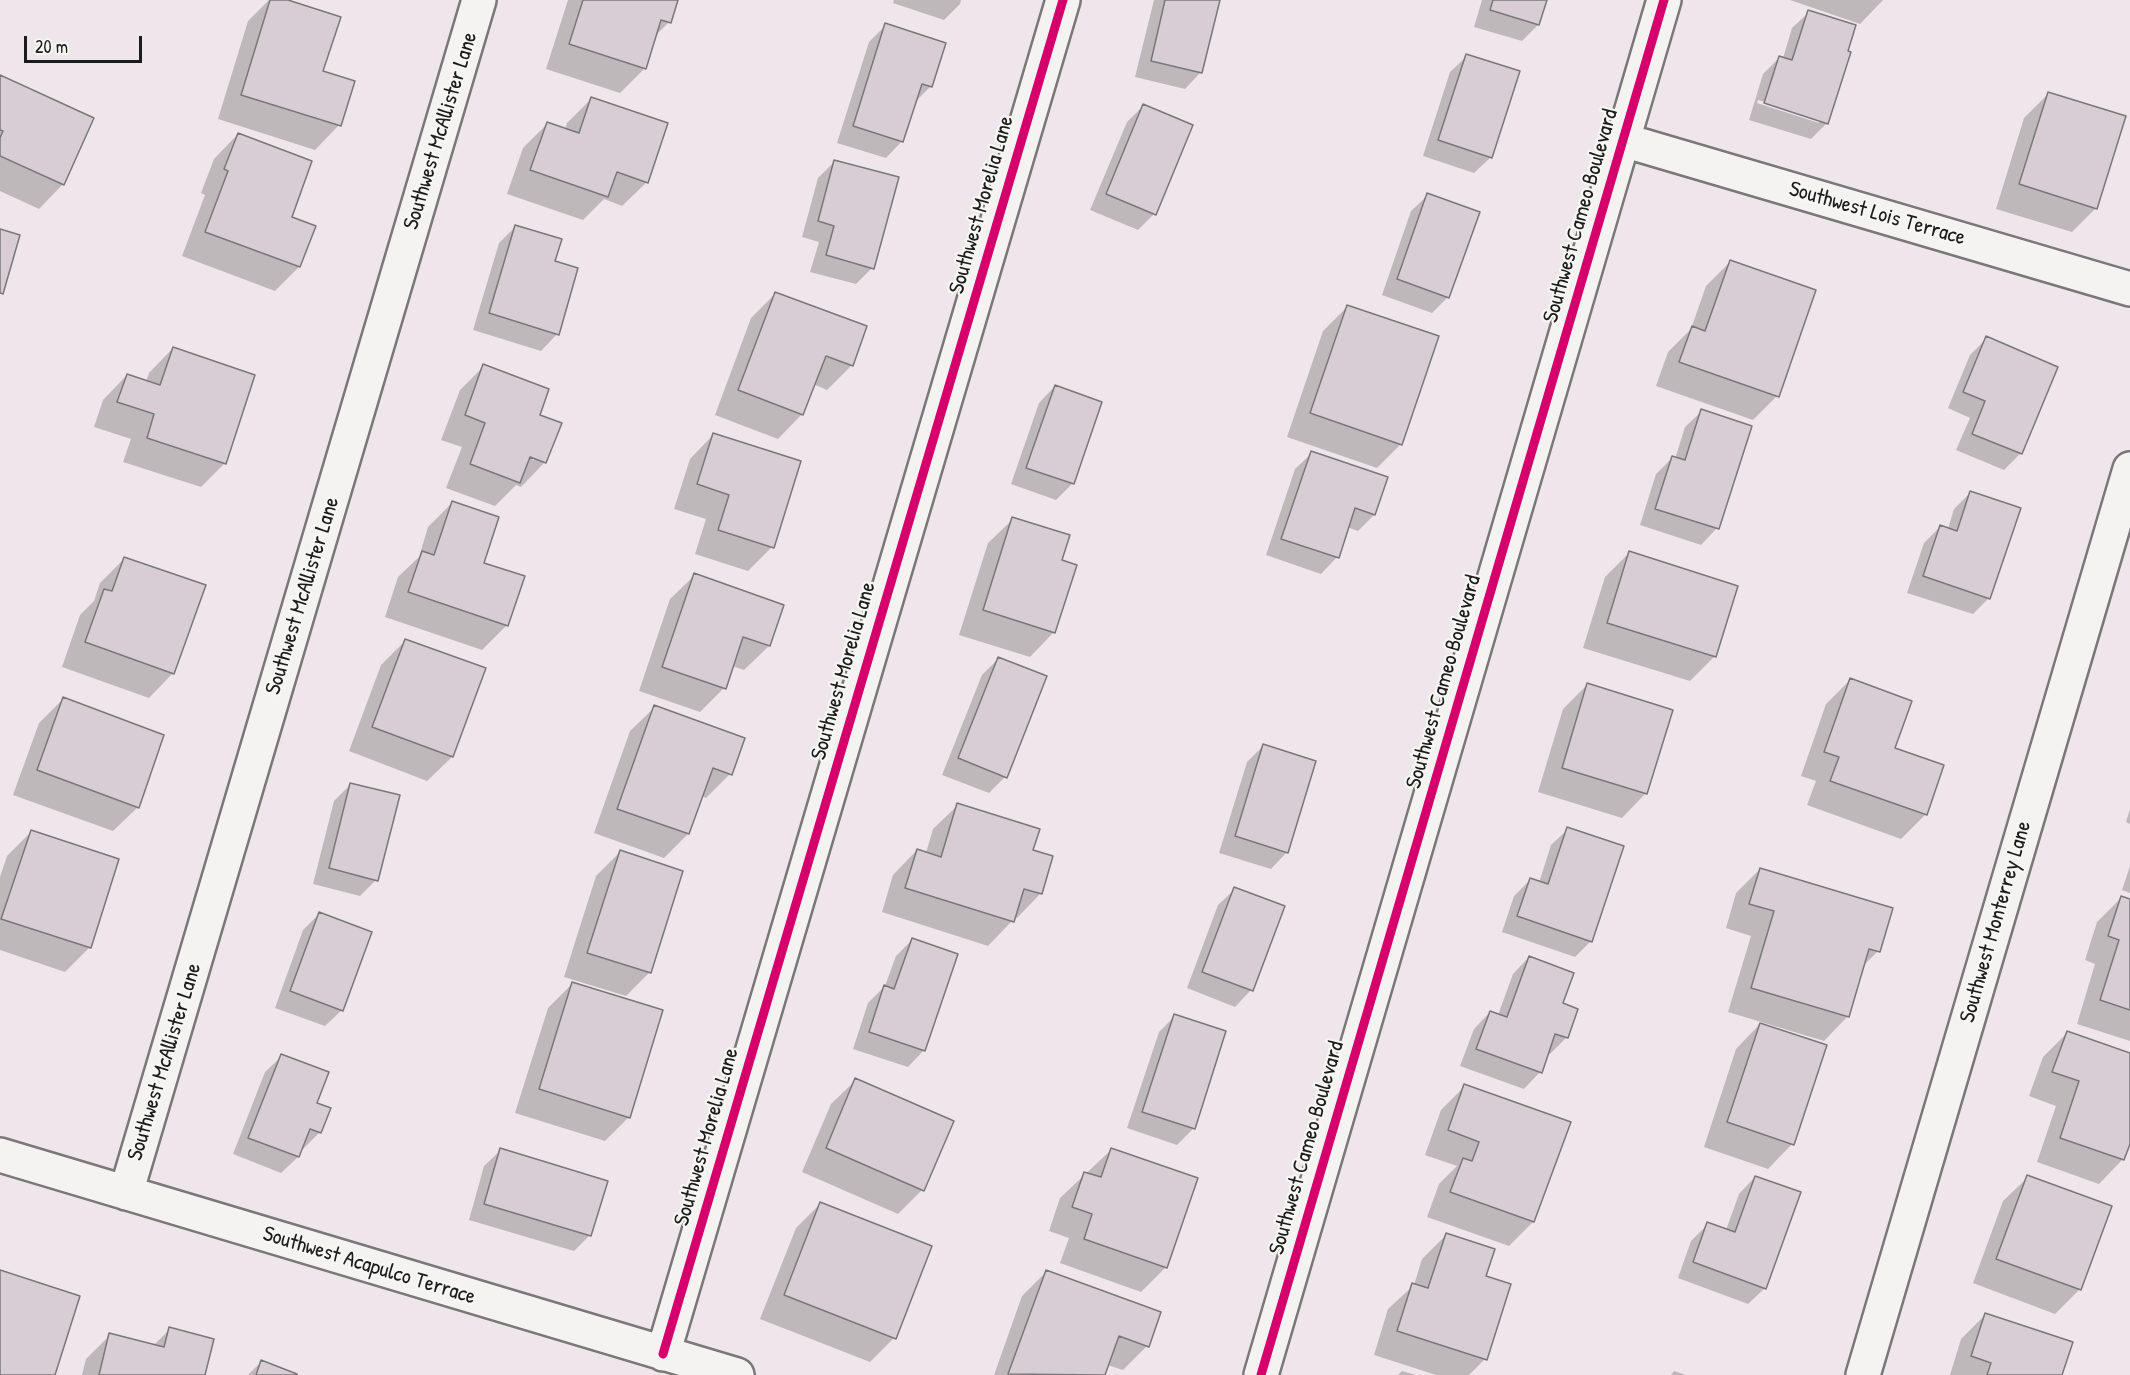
<!DOCTYPE html>
<style>
body{margin:0}
#map{position:relative;width:2130px;height:1375px;overflow:hidden;background:#eee6ea;font-family:"Patrick Hand",sans-serif}
canvas{display:block}
.scale{position:absolute;left:24px;top:36px;width:118px;height:27px;box-sizing:border-box;border:3px solid #1c1c1c;border-top:0;padding-left:8px;font-size:18px;line-height:21px;white-space:nowrap;color:#1c1c1c;-webkit-text-stroke:4px #f6f6f2;paint-order:stroke}
</style>
<div id="map">
<canvas width="2130" height="1375"></canvas>
<div class="scale">20 m</div>
</div>
<script>
const ctx = document.querySelector('canvas').getContext('2d');
ctx.lineJoin = 'round';
function paint(path, color) {
  ctx.fillStyle = color;
  ctx.fill(path, 'evenodd');
}
function poly(rows) {
  const path = new Path2D();
  for (const r of rows) {
    path.moveTo(r[0], r[1]);
    for (let i = 2; i < r.length; i += 2) path.lineTo(r[i], r[i + 1]);
  }
  return path;
}
function trace(path, color, width, dash) {
  ctx.strokeStyle = color;
  ctx.lineWidth = width;
  ctx.lineCap = dash ? 'butt' : 'round';
  ctx.setLineDash(dash || []);
  ctx.stroke(path);
}
function label(font, color, halo, rows, align = 'center') {
  ctx.font = font + ' "Patrick Hand",sans-serif';
  ctx.lineWidth = 4.5;
  ctx.setLineDash([]);
  ctx.textBaseline = 'middle';
  ctx.strokeStyle = halo;
  ctx.fillStyle = color;
  for (const [text, x, y, turn = 0] of rows) {
    ctx.save();
    ctx.translate(x, y);
    ctx.rotate((+turn || 0) * Math.PI / 180);
    ctx.textAlign = isNaN(turn) ? turn : align;
    if (halo) ctx.strokeText(text, 0, 0);
    ctx.fillText(text, 0, 0);
    ctx.restore();
  }
}
const shadow = poly([
 [269,0,283,0,322,72,339,125,315,150,218,119,248,21],
 [568,0,677,0,669,22,654,37,644,69,620,93,546,69],
 [894,0,961,0,960,4,944,20,893,3],
 [1154,0,1218,0,1201,72,1185,89,1135,77],
 [1482,0,1546,0,1538,25,1522,41,1474,27],
 [1790,0,1883,0,1860,24],
 [1809,12,1846,52,1827,123,1811,139,1749,120,1763,74,1780,57,1783,58,1792,28],
 [1758,100,1819,119,1819,123,1757,103],
 [886,25,931,86,914,103,902,141,886,158,837,143,869,42],
 [1467,56,1491,157,1474,173,1423,156,1450,72],
 [0,77,63,184,39,209,0,191],
 [2048,94,2096,208,2072,232,1996,209,2024,118],
 [592,98,647,182,622,206,604,199,583,220,507,194,523,148,547,124,565,130,567,123],
 [1143,106,1154,214,1138,230,1090,210,1127,122],
 [238,134,290,217,314,227,299,267,275,291,182,256,205,195,201,193,214,159],
 [835,161,872,268,856,284,810,272,819,242,802,237,818,178],
 [1428,195,1448,297,1432,313,1382,295,1411,211],
 [516,226,557,334,541,351,473,330,499,243],
 [1730,262,1777,396,1753,420,1656,386,1668,352,1691,329,1706,286],
 [776,293,866,327,851,366,827,390,813,384,802,414,778,439,715,415,751,318],
 [1347,307,1401,444,1377,468,1287,437,1323,331],
 [1987,338,2021,453,2004,470,1956,450,1970,418,1948,408,1970,355],
 [173,348,225,463,201,487,123,462,131,439,94,427,103,400,127,375,146,382,149,373],
 [484,366,538,416,545,462,521,487,516,485,495,506,446,488,462,447,441,440,460,390],
 [522,456,534,457,534,460],
 [1055,386,1073,483,1056,500,1011,484,1039,403],
 [1702,411,1717,528,1701,545,1640,525,1656,474,1672,458,1675,459,1685,427],
 [714,434,772,547,748,571,695,554,706,519,674,509,690,459],
 [1312,453,1374,515,1358,531,1347,527,1337,557,1321,574,1266,555,1295,469],
 [1970,493,1989,598,1973,614,1907,593,1924,543,1940,527,1948,529,1954,509],
 [453,502,507,625,482,650,385,617,398,577,419,557,428,527],
 [1013,519,1060,561,1054,632,1030,657,959,635,988,543],
 [1629,553,1714,657,1690,681,1583,648,1605,577],
 [125,558,173,673,149,698,62,667,80,615,94,601,100,583],
 [695,575,782,606,769,646,744,670,732,666,724,688,700,712,639,691,670,599],
 [406,640,484,669,452,757,427,781,349,751,381,665],
 [998,659,1005,777,989,793,942,775,982,675],
 [1850,680,1893,749,1942,766,1925,815,1901,839,1807,805,1816,781,1801,776,1826,704],
 [1587,685,1646,793,1622,818,1538,792,1563,709],
 [63,699,138,807,113,831,13,795,39,723],
 [655,707,730,774,706,798,701,796,688,834,664,858,594,833,630,731],
 [1263,746,1287,852,1271,869,1219,853,1247,762],
 [351,784,376,880,360,896,313,884,334,801],
 [958,805,1032,851,1041,893,1017,918,1014,917,1012,921,988,946,882,912,893,875,917,850,926,853,933,829],
 [2130,809,2130,824,2126,822],
 [1568,829,1591,941,1575,957,1502,932,1514,896,1530,880,1539,883,1551,845],
 [31,832,90,947,65,972,0,950,0,877,7,856],
 [620,852,650,972,626,996,564,977,596,876],
 [2130,866,2130,893,2122,890],
 [1760,869,1878,951,1862,967,1848,1016,1824,1041,1728,1012,1751,936,1726,928,1736,893],
 [1235,889,1251,990,1235,1007,1187,988,1218,905],
 [2121,898,2130,901,2130,1041,2077,1024,2095,964,2085,960,2097,922],
 [319,914,342,1010,325,1026,275,1008,303,930],
 [912,940,924,1050,908,1067,853,1049,868,1003,885,986,896,956],
 [1529,957,1561,1004,1576,1010,1566,1038,1550,1054,1547,1053,1540,1072,1524,1089,1460,1066,1474,1029,1490,1012,1498,1015,1513,974],
 [572,984,629,1117,605,1141,515,1113,548,1008],
 [1175,1016,1225,1032,1193,1129,1177,1145,1127,1128,1159,1032],
 [1760,1024,1825,1046,1792,1144,1768,1169,1704,1147,1736,1049],
 [2067,1033,2130,1054,2130,1139,2123,1159,2099,1184,2037,1162,2056,1106,2029,1096,2043,1057],
 [282,1056,315,1104,320,1132,303,1149,301,1148,298,1157,281,1173,233,1154,265,1072],
 [856,1080,922,1190,898,1214,802,1172,831,1104],
 [1465,1086,1533,1222,1509,1246,1427,1217,1439,1184,1457,1166,1425,1155,1441,1110],
 [1112,1149,1166,1267,1141,1292,1060,1263,1069,1238,1049,1231,1060,1198],
 [501,1150,590,1235,574,1251,469,1220,484,1166],
 [1755,1177,1765,1288,1748,1304,1678,1278,1691,1241,1708,1224,1726,1230,1739,1194],
 [2028,1177,2110,1207,2079,1290,2055,1314,1973,1283,2003,1201],
 [820,1204,894,1338,870,1362,760,1319,796,1228],
 [1446,1235,1484,1277,1485,1359,1469,1375,1436,1375,1374,1355,1388,1309,1414,1285,1422,1259],
 [1046,1272,1147,1346,1123,1370,1107,1365,1103,1375,994,1375,1022,1296],
 [1985,1315,2060,1375,1950,1375,1961,1339],
 [170,1329,203,1375,82,1375,86,1359,110,1335,153,1346],
 [261,1362,295,1375,248,1375],
 [1402,1371,1416,1375,1398,1375],
 [1674,1371,1686,1375,1671,1375]
]);
const building = poly([
 [270,0,288,0,341,17,323,71,355,81,341,126,241,95,270,0],
 [583,0,678,0,671,23,661,20,646,69,569,44,583,0],
 [1165,0,1220,0,1202,73,1151,61,1165,0],
 [1493,0,1547,0,1539,25,1490,10,1493,0],
 [1808,10,1856,25,1848,51,1851,52,1828,124,1764,103,1779,56,1792,60,1808,10],
 [885,23,946,43,932,87,922,84,903,142,853,126,885,23],
 [1466,54,1520,71,1492,158,1438,140,1466,54],
 [0,75,94,118,64,185,0,156,0,138,3,131,0,130,0,75],
 [2048,92,2126,116,2097,209,2019,184,2048,92],
 [591,97,668,123,648,183,617,172,608,197,530,170,547,122,579,133,591,97],
 [1143,104,1193,125,1156,215,1106,194,1143,104],
 [238,133,312,161,292,217,316,226,300,267,205,232,228,171,224,169,238,133],
 [834,160,899,177,874,269,826,255,834,226,818,221,834,160],
 [1427,193,1480,212,1449,298,1397,279,1427,193],
 [515,225,562,239,555,261,578,268,559,335,489,313,515,225],
 [0,229,20,235,3,294,0,293,0,229],
 [1730,260,1816,290,1779,397,1679,362,1692,326,1705,331,1730,260],
 [775,292,867,326,853,366,826,356,803,415,738,390,775,292],
 [1347,305,1439,336,1402,445,1310,413,1347,305],
 [1986,336,2058,367,2022,454,1972,434,1985,401,1963,392,1986,336],
 [173,347,255,375,226,464,147,438,154,414,117,402,127,374,160,385,173,347],
 [483,364,549,389,540,415,562,423,546,463,530,457,520,483,470,464,485,423,465,415,483,364],
 [1055,385,1102,402,1074,484,1026,468,1055,385],
 [1701,409,1752,426,1719,529,1655,509,1672,456,1685,460,1701,409],
 [713,433,801,461,774,548,718,530,729,495,697,484,713,433],
 [1311,451,1388,477,1375,515,1355,508,1339,558,1281,539,1311,451],
 [1970,491,2021,508,1990,599,1923,576,1940,525,1957,531,1970,491],
 [452,501,499,517,484,563,525,576,508,626,408,592,422,551,434,555,452,501],
 [1012,517,1070,535,1062,560,1077,565,1055,633,983,610,1012,517],
 [1629,551,1738,586,1716,657,1607,623,1629,551],
 [124,557,206,585,174,674,85,642,104,589,112,591,124,557],
 [694,573,784,605,770,646,743,637,726,689,662,667,694,573],
 [405,639,486,668,453,757,372,727,405,639],
 [998,657,1047,676,1007,778,958,758,998,657],
 [1850,678,1912,701,1895,748,1944,765,1927,815,1830,781,1839,757,1824,752,1850,678],
 [1587,683,1673,710,1647,794,1562,768,1587,683],
 [63,697,164,735,139,808,37,770,63,697],
 [654,705,745,738,732,775,713,768,689,834,617,809,654,705],
 [1263,744,1316,761,1288,853,1235,836,1263,744],
 [350,783,400,795,378,881,329,868,350,783],
 [957,803,1040,829,1033,850,1053,856,1042,894,1024,889,1014,922,905,888,917,849,941,857,957,803],
 [1567,827,1624,846,1592,942,1517,916,1530,878,1548,884,1567,827],
 [31,830,119,859,91,948,1,919,31,830],
 [620,850,683,871,651,973,587,953,620,850],
 [1760,868,1893,908,1880,952,1869,949,1849,1017,1751,988,1774,911,1749,904,1760,868],
 [1234,887,1285,906,1253,991,1202,972,1234,887],
 [2121,896,2130,899,2130,1010,2100,1000,2119,940,2108,936,2121,896],
 [319,912,372,932,343,1011,290,991,319,912],
 [912,938,958,954,925,1051,869,1032,884,985,894,989,912,938],
 [1529,956,1574,973,1563,1003,1578,1009,1568,1038,1555,1034,1542,1073,1476,1049,1490,1011,1507,1017,1529,956],
 [572,982,663,1010,630,1118,539,1089,572,982],
 [1174,1014,1226,1031,1195,1129,1142,1112,1174,1014],
 [1760,1023,1827,1045,1794,1145,1727,1122,1760,1023],
 [2067,1031,2130,1053,2130,1144,2124,1160,2060,1138,2079,1081,2052,1072,2067,1031],
 [281,1054,329,1072,317,1103,331,1108,321,1133,310,1129,299,1157,248,1138,281,1054],
 [855,1078,954,1121,924,1191,826,1148,855,1078],
 [1464,1084,1571,1122,1534,1222,1450,1192,1463,1158,1472,1161,1479,1142,1448,1130,1464,1084],
 [500,1148,608,1181,591,1236,484,1204,500,1148],
 [1111,1148,1198,1178,1167,1268,1084,1239,1092,1214,1072,1207,1084,1172,1101,1177,1111,1148],
 [2027,1175,2112,1206,2081,1290,1996,1259,2027,1175],
 [1755,1176,1801,1192,1766,1289,1693,1262,1707,1222,1735,1232,1755,1176],
 [820,1202,932,1246,896,1339,784,1295,820,1202],
 [1446,1233,1495,1249,1486,1276,1511,1284,1487,1360,1397,1331,1412,1283,1428,1288,1446,1233],
 [0,1270,80,1296,55,1375,0,1375,0,1270],
 [1046,1270,1161,1312,1149,1347,1119,1336,1105,1375,1008,1374,1046,1270],
 [1985,1313,2073,1342,2062,1375,1987,1375,1991,1363,1971,1356,1985,1313],
 [169,1327,214,1339,205,1375,99,1375,109,1333,164,1347,169,1327],
 [261,1360,297,1374,297,1375,256,1375,261,1360]
]);
const minor = poly([
 [1623,140,2130,289],
 [0,1155,737,1375],
 [126,1193,479,0],
 [663,1354,1063,0],
 [1261,1375,1664,0],
 [1863,1375,2130,469]
]);
const cycleway = poly([
 [663,1354,1063,0],
 [1261,1375,1664,0]
]);
const streetNames = [
 ["Southwest McAllister Lane",441,131,-73],
 ["Southwest Morelia Lane",982,205,-74],
 ["Southwest Lois Terrace",1877,214,16],
 ["Southwest Cameo Boulevard",1581,216,-74],
 ["Southwest McAllister Lane",303,596,-73],
 ["Southwest Morelia Lane",844,671,-74],
 ["Southwest Cameo Boulevard",1444,682,-74],
 ["Southwest Monterrey Lane",1996,922,-74],
 ["Southwest McAllister Lane",165,1062,-73],
 ["Southwest Morelia Lane",707,1137,-74],
 ["Southwest Cameo Boulevard",1307,1148,-74],
 ["Southwest Acapulco Terrace",369,1266,17]
];
paint(shadow, '#0003');
paint(building, '#d9cdd5');
trace(building, '#7a7779', 1.5);
trace(minor, '#7a7779', 38);
trace(minor, '#f4f3f2', 33);
trace(cycleway, '#d6006c', 9);
label('22px', '#1c1c1c', '#f6f6f2', streetNames);
</script>
